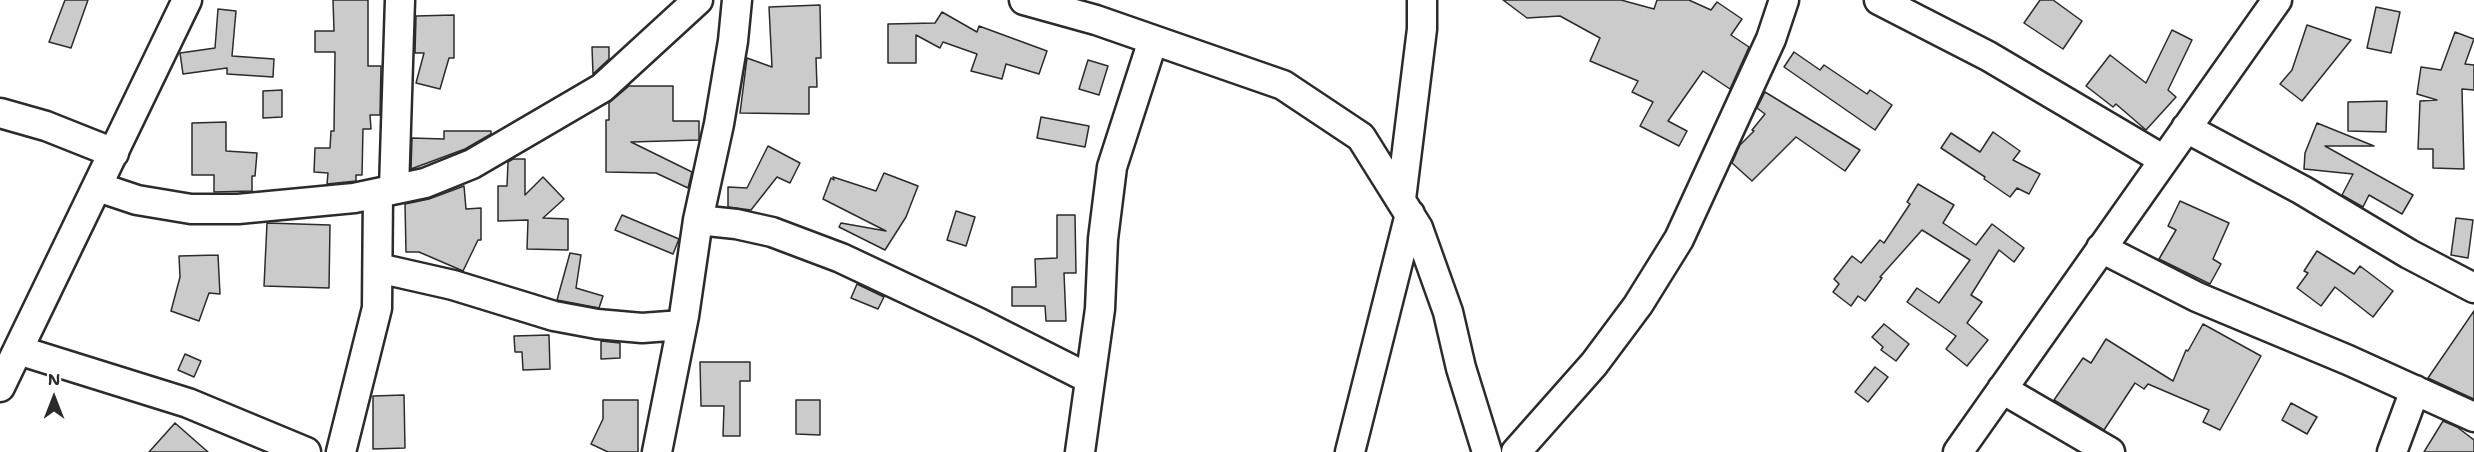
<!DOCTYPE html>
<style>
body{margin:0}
#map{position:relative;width:2474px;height:452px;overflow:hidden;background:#fff;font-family:"Shantell Sans",sans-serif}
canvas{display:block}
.north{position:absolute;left:24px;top:368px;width:60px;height:60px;-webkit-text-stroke:4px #fff;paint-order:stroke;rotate:0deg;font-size:16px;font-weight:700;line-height:24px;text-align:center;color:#2b2b2b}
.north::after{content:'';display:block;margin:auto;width:21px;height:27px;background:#2b2b2b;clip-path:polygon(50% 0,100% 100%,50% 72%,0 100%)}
</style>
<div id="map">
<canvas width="2474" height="452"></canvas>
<div class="north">N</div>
</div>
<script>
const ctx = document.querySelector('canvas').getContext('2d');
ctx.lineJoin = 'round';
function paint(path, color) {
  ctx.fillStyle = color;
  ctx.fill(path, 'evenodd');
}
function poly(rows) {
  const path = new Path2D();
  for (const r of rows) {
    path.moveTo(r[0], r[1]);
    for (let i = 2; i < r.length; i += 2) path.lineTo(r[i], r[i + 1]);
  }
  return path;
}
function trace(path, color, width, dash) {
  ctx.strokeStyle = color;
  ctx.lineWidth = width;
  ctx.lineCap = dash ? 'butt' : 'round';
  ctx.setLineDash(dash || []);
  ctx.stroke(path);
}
const building = poly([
 [65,0,88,0,71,48,49,42,65,0],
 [333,0,368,0,368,66,381,66,380,115,370,115,371,129,363,129,362,175,356,175,356,181,327,184,328,173,314,172,315,148,330,148,331,131,334,131,335,52,315,52,315,31,334,31,333,0],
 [1503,0,1621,0,1654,9,1657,0,1689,0,1711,10,1717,2,1742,19,1731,35,1749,47,1730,89,1703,71,1668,121,1687,131,1679,146,1640,126,1653,102,1632,92,1638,81,1590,61,1600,38,1560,16,1527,18,1503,0],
 [2040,0,2053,0,2082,21,2063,49,2024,23,2040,0],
 [820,5,821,58,816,58,817,87,809,87,809,114,740,113,747,58,772,67,769,7,820,5],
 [2376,7,2400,12,2391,53,2367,48,2376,7],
 [218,9,236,11,232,56,274,59,273,77,227,74,227,68,183,74,180,53,215,48,218,9],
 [942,12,977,32,979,26,1047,51,1039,74,1006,64,1002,79,971,71,977,54,943,42,940,48,916,35,916,63,888,63,888,24,935,23,942,12],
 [454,15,454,58,449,58,440,89,416,83,424,53,415,53,416,16,454,15],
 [2307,25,2351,40,2302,101,2280,84,2292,70,2307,25],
 [2172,30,2192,40,2168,90,2176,97,2146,130,2116,104,2113,107,2086,86,2110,55,2146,83,2172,30],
 [2455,32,2474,39,2465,64,2474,65,2474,90,2462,89,2464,169,2433,168,2433,149,2418,149,2420,101,2437,100,2417,94,2421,67,2441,70,2455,32],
 [592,47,609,47,609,59,593,74,592,47],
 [1794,52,1820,70,1824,65,1867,94,1870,90,1892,105,1875,130,1784,67,1794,52],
 [1088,60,1108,66,1099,95,1079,89,1088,60],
 [629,86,673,86,673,121,699,121,699,140,631,142,692,172,688,188,656,173,606,172,606,120,609,120,609,103,629,86],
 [282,90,282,117,263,118,263,91,282,90],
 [1765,92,1860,150,1845,171,1796,137,1752,181,1732,163,1740,145,1754,131,1752,130,1765,114,1757,108,1765,92],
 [2387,101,2386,132,2348,131,2348,102,2387,101],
 [1041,117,1089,126,1085,147,1037,138,1041,117],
 [226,122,226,151,257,153,255,176,252,176,252,191,214,192,214,175,192,175,192,123,226,122],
 [2317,123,2374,146,2325,146,2413,195,2402,214,2369,195,2363,207,2342,195,2353,174,2304,169,2305,153,2317,123],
 [444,131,491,131,491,134,465,149,411,169,412,138,444,139,444,131],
 [1993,132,2020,151,2013,160,2040,174,2029,194,2017,188,2010,197,1984,179,1985,177,1941,148,1951,133,1980,152,1993,132],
 [768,146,800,163,790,183,777,177,751,210,728,207,728,187,747,188,768,146],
 [513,159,525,159,525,195,543,177,564,199,543,218,568,219,568,250,527,249,528,220,498,221,498,186,507,186,508,162,513,159],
 [884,173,918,186,906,217,885,250,839,227,841,223,886,231,823,199,831,178,834,180,833,177,876,191,884,173],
 [1918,184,1954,205,1943,223,1976,245,1992,224,2024,248,2014,262,1999,250,1971,295,1982,302,1967,323,1988,340,1967,366,1946,349,1956,336,1907,302,1917,288,1939,303,1970,260,1922,230,1880,277,1882,278,1865,301,1858,296,1851,306,1833,292,1839,284,1834,279,1852,256,1861,263,1880,240,1884,243,1910,204,1907,202,1918,184],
 [464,186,466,209,481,208,481,240,478,240,463,271,419,252,406,252,405,204,429,199,464,186],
 [2180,201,2229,223,2213,259,2221,264,2210,284,2159,259,2176,230,2168,226,2180,201],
 [956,211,975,217,966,246,947,240,956,211],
 [622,215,679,239,673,254,615,230,622,215],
 [1057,215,1075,215,1076,273,1064,273,1066,321,1046,321,1045,306,1012,306,1012,287,1036,287,1035,259,1057,258,1057,215],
 [2456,218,2473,220,2468,258,2451,255,2456,218],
 [267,223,330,225,329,288,264,286,267,223],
 [2317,251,2354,274,2360,266,2393,291,2373,317,2335,287,2321,306,2297,288,2308,273,2304,271,2317,251],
 [570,253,581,255,576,288,603,296,599,308,557,300,570,253],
 [218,255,220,294,209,293,199,321,171,311,180,277,179,256,218,255],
 [857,284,884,297,878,309,851,298,857,284],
 [2474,311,2474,399,2428,378,2474,311],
 [1884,324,1909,344,1896,361,1881,350,1883,347,1872,337,1884,324],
 [2203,324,2261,356,2220,430,2203,422,2209,410,2148,384,2144,389,2135,383,2104,430,2054,400,2083,358,2091,363,2106,339,2173,381,2186,350,2188,351,2203,324],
 [549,335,550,369,523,370,522,352,515,352,514,336,549,335],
 [601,341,620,343,620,358,601,359,601,341],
 [185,354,201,361,194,377,178,370,185,354],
 [700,362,750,362,750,381,740,381,740,436,723,436,724,406,701,406,700,362],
 [1875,367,1888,377,1868,402,1855,392,1875,367],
 [404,395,405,448,373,449,373,396,404,395],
 [603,400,638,400,638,452,608,452,591,444,603,419,603,400],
 [796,400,820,400,820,435,796,434,796,400],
 [2291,403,2317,417,2307,434,2282,420,2291,403],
 [2443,421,2457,427,2474,440,2474,452,2424,452,2443,421],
 [175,423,208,452,149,452,175,423]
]);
const minor = poly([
 [1024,0,1096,20,1283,85,1361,137,1418,228,1448,312,1461,368,1487,452],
 [1879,0,1988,56,2164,160],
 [0,113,46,126,114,153],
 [2186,128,2302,190,2409,254,2474,288],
 [98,187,137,200,191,209,238,209,354,198,425,183,472,164,602,88,698,0],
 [394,189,400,0],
 [1401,199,1422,29,1422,0],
 [698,220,736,224,772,232,841,258,979,323,1090,379],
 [2101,248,2197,297,2348,360,2474,417],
 [378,268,453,285,554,316,597,324,642,328,682,325],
 [18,350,188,403,306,452],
 [0,387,187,0],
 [2002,389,2110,452],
 [341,452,377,308,378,193],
 [657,452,684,316,698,220,719,124,733,41,737,0],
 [1080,452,1100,309,1103,239,1112,167,1153,40],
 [1350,452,1410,214],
 [1516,452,1594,364,1638,305,1679,239,1771,39,1784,0],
 [1958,452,2277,0],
 [2392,452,2415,390]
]);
paint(building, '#cbcbcb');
trace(building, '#2b2b2b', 1.5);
trace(minor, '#2b2b2b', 33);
trace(minor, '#fff', 28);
</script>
